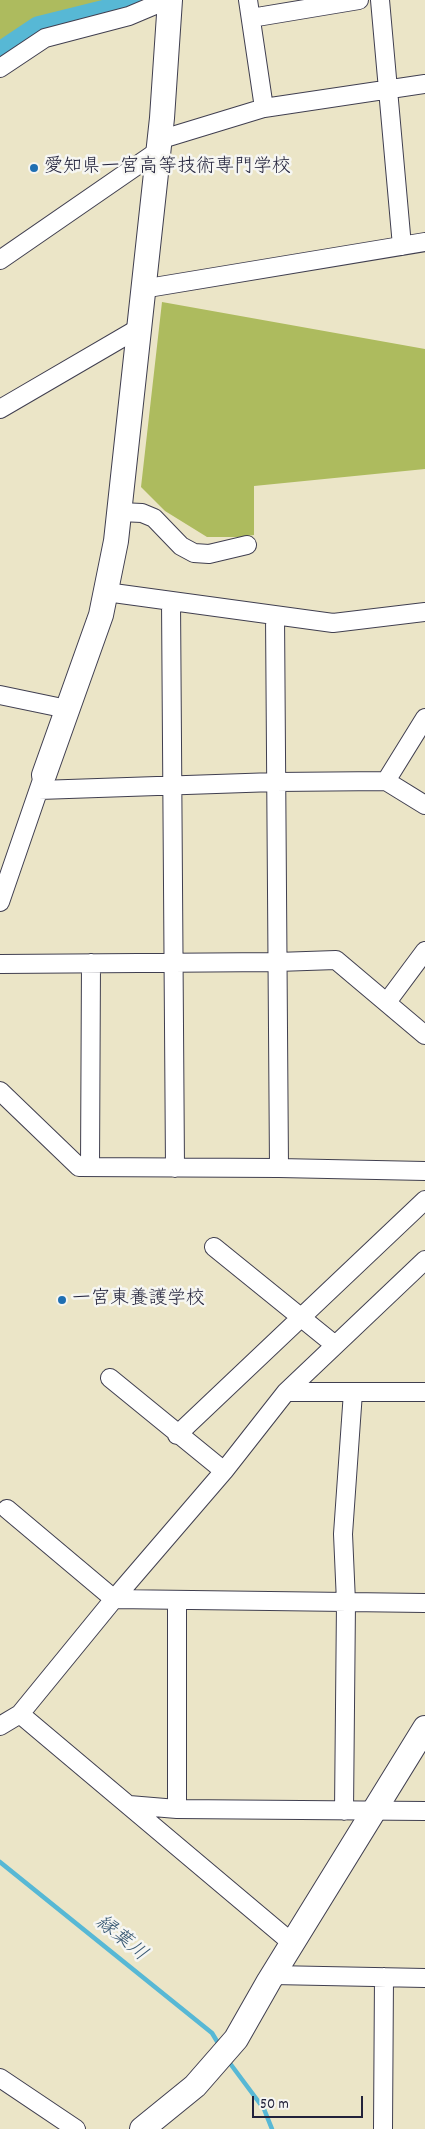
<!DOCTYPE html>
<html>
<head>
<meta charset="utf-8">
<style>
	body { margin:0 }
	#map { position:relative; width:425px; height:2129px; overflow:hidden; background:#ebe5c7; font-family:Dekko,sans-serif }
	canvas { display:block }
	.scale { position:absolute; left:252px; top:2096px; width:111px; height:22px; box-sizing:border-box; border:2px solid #22223b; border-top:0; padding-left:6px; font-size:15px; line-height:18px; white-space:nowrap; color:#22223b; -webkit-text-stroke:4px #f6f6f2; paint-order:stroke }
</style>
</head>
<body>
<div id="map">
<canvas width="425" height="2129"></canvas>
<div class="scale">50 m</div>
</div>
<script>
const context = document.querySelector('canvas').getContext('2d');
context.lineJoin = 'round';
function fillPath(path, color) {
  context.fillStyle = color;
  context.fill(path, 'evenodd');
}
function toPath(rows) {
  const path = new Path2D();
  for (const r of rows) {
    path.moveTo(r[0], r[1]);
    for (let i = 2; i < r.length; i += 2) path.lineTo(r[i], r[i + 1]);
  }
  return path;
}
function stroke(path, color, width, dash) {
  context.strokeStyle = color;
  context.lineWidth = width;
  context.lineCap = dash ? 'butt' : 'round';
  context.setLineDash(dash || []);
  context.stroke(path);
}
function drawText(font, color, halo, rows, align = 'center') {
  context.font = font + ' Dekko,"Klee One",sans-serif';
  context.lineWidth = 5;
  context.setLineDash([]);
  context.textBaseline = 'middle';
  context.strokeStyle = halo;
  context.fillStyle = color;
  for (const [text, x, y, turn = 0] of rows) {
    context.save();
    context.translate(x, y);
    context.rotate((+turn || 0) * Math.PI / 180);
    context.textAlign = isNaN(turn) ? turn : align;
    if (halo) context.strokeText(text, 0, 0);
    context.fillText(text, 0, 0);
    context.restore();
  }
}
fillPath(toPath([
	[0,0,108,0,38,27,0,52],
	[162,302,425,349,425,469,254,486,254,535,241,537,207,537,165,511,141,487]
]), '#adbb5e');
stroke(toPath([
	[0,1862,212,2033,218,2043],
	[229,2062,264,2109,272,2129]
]), '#57b8d5', 4.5);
stroke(toPath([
	[0,55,39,29,124,8,137,0]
]), '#57b8d5', 26);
const street = toPath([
	[248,0,264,108],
	[380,0,402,246],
	[251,18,359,0],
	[0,68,45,38,129,16,167,0],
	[159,140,264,108,425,84],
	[0,260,158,151],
	[142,289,425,242],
	[0,409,139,328],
	[120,512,142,513,154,518,181,546,194,553,209,554,247,545],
	[106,592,333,623,425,612],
	[171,601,175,1168],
	[275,615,279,1168],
	[0,695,67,709],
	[386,781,425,805],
	[39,790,275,782,386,781,425,718],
	[0,902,42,780],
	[0,964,277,962,336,960,425,1035],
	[387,1002,425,951],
	[0,1091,79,1167,279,1168,425,1171],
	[90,1166,91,963],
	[214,1247,335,1345],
	[110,1378,224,1471],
	[286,1392,425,1392],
	[177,1435,425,1200],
	[7,1509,114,1599,425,1603],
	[20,1714,292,1943],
	[0,1726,20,1714,114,1599,224,1471,286,1392,425,1260],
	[129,1805,177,1809,425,1811],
	[177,1809,177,1600],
	[344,1811,346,1602,343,1534,353,1392],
	[273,1975,425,1978],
	[0,2078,76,2129],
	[383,2129,384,1977]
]);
const secondary = toPath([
	[44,775,101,615,116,541,162,118,170,0],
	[142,2129,195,2086,236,2039,269,1981,425,1728]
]);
stroke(street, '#403f50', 20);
stroke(secondary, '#403f50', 26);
stroke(street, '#fff', 18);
stroke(secondary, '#fff', 24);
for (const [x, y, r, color] of [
	[34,168,5,"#1f6fb2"],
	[62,1300,5,"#1f6fb2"]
]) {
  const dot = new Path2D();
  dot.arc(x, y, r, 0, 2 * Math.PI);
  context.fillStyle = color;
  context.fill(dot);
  stroke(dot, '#f6f6f2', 2);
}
drawText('19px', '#22223b', '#f6f6f2', [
	["愛知県一宮高等技術専門学校",44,168],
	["一宮東養護学校",72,1300]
], 'left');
drawText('italic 20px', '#355671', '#f6f6f2', [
	["縁葉川",120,1940,39]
]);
</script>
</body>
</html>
